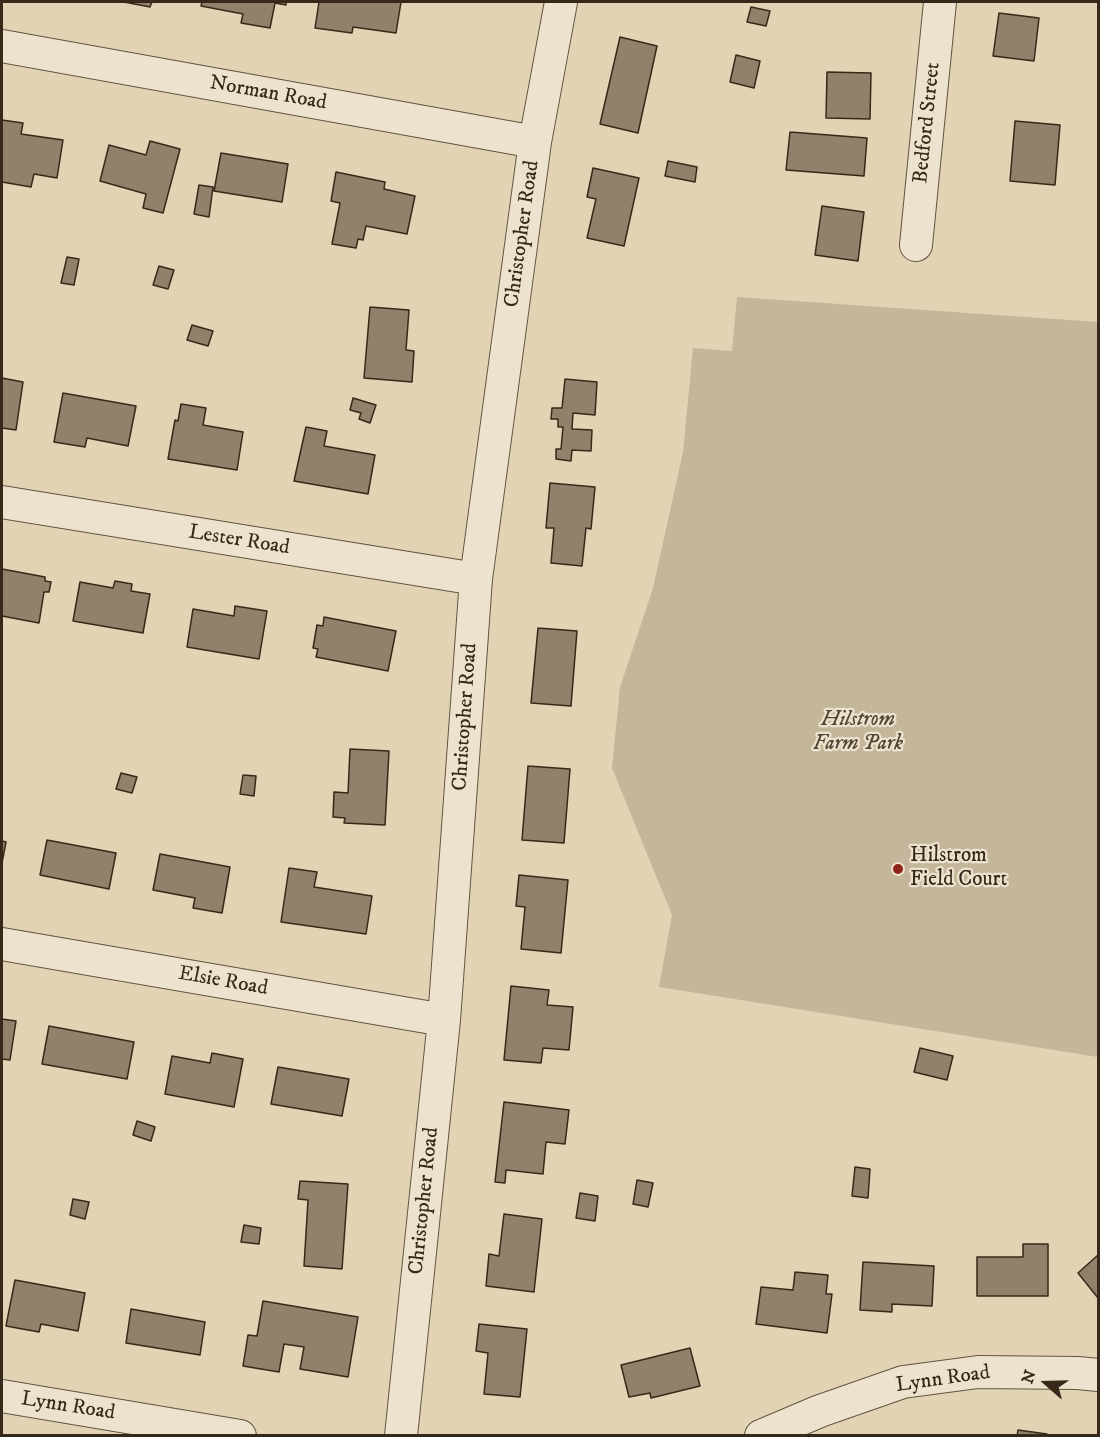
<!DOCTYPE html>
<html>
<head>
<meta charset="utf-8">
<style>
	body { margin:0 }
	#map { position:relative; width:1100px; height:1437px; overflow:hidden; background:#e1d3b4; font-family:"IM FELL DW Pica",serif }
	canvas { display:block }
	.frame { position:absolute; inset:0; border:3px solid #37291a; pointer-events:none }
	.north { position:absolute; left:1016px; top:1353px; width:60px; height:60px; -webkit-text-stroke:4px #ece2ce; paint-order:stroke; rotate:290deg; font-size:16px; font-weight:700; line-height:24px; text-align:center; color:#37291a }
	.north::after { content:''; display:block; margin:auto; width:21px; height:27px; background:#37291a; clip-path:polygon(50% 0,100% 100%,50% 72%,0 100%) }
</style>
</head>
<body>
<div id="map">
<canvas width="1100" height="1437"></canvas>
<div class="frame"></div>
<div class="north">N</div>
</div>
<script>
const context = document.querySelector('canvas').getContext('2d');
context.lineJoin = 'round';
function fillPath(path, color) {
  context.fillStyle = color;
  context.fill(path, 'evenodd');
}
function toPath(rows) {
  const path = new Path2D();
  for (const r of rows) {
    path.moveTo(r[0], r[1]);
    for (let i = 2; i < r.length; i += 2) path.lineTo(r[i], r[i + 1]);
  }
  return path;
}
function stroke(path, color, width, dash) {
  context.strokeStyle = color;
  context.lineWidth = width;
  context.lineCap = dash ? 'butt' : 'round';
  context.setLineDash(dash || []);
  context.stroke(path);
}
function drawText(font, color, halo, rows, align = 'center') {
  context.font = font + ' "IM FELL DW Pica",serif';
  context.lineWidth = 4.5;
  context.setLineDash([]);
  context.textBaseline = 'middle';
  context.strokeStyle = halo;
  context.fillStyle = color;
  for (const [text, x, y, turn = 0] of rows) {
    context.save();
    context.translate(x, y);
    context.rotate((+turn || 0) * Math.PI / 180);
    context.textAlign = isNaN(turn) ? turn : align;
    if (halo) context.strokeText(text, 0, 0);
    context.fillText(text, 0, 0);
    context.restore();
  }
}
fillPath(toPath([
	[737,297,1098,322,1098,1057,659,987,672,915,612,768,620,687,653,588,683,452,693,348,732,351]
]), '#c4b69a');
const building = toPath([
	[124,2,152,2,150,7,124,2],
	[202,2,286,2,286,5,275,3,270,28,241,23,243,14,201,6,202,2],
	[319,2,401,2,396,33,353,27,352,33,315,28,319,2],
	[751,7,770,11,766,26,747,22,751,7],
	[999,13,1039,18,1034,61,993,56,999,13],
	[620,37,657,46,638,133,600,124,620,37],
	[736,55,760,61,754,88,730,82,736,55],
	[827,72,871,73,870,119,826,118,827,72],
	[2,120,23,123,21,134,63,140,57,178,34,174,31,187,2,182,2,120],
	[1015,121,1060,125,1055,185,1010,181,1015,121],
	[790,132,867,138,864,176,786,170,790,132],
	[150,141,180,149,163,213,143,208,146,194,100,181,109,145,146,155,150,141],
	[221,153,288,164,282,202,214,191,221,153],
	[668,161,697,167,695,182,665,176,668,161],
	[593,168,639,178,624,246,587,238,596,199,587,197,593,168],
	[336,172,385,182,384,189,415,196,407,234,366,226,363,240,358,239,356,248,332,244,340,203,331,201,336,172],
	[199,185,213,187,209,217,194,214,199,185],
	[822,206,864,212,858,261,815,255,822,206],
	[67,257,79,259,74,285,61,283,67,257],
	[159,266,174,270,168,289,153,285,159,266],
	[370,307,409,310,406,350,414,351,412,382,364,378,370,307],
	[192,325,213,331,208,346,187,340,192,325],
	[2,378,23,382,16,430,2,428,2,378],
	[565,379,597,382,595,415,573,413,572,429,592,430,591,451,572,450,571,461,556,459,556,449,561,449,563,427,558,427,558,419,551,419,552,408,562,408,565,379],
	[63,393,136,406,128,446,87,438,85,447,54,442,63,393],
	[353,398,376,405,370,423,359,419,361,413,350,410,353,398],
	[181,404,206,408,203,425,243,432,237,470,168,459,175,420,178,421,181,404],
	[306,427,327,431,324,446,375,455,368,494,294,481,306,427],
	[550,483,595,487,591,529,586,528,582,566,551,563,554,528,546,528,550,483],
	[2,569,45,577,45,581,51,582,49,592,44,592,39,623,2,616,2,569],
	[115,581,132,584,131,591,150,594,143,633,73,621,80,582,113,588,115,581],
	[235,606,267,611,259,659,187,647,193,609,234,616,235,606],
	[324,617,396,631,388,671,316,657,318,649,313,648,317,625,323,626,324,617],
	[538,628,577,631,571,706,531,703,538,628],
	[350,749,389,751,385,825,344,823,345,818,333,817,334,792,348,793,350,749],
	[528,766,570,769,564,843,522,840,528,766],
	[121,773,137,777,132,793,116,789,121,773],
	[243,775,256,776,254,796,240,794,243,775],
	[47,840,116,853,109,889,40,875,47,840],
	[2,841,6,842,2,863,2,841],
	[160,854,230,867,222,913,193,908,195,898,153,890,160,854],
	[289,868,317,872,314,887,372,896,366,934,281,922,289,868],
	[519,875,568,880,561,953,521,949,525,907,516,906,519,875],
	[511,986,549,990,547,1005,573,1007,569,1050,543,1048,541,1063,504,1060,511,986],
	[2,1019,16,1021,10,1060,2,1059,2,1019],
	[49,1026,134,1042,127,1079,42,1064,49,1026],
	[920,1048,953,1056,947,1080,914,1072,920,1048],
	[212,1053,243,1059,234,1107,165,1094,172,1056,210,1063,212,1053],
	[278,1067,349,1079,342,1116,271,1104,278,1067],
	[504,1102,569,1110,565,1144,546,1142,543,1174,506,1170,505,1183,495,1182,504,1102],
	[137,1121,155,1127,151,1141,133,1135,137,1121],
	[855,1167,870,1169,868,1198,852,1196,855,1167],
	[637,1180,653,1183,648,1207,633,1204,637,1180],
	[300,1181,348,1184,342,1269,304,1266,308,1200,298,1199,300,1181],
	[580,1193,598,1196,595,1221,576,1218,580,1193],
	[73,1199,89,1202,85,1219,70,1215,73,1199],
	[504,1214,542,1219,534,1292,486,1286,489,1254,499,1256,504,1214],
	[244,1225,261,1228,259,1244,241,1242,244,1225],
	[1023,1244,1048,1244,1048,1296,977,1296,977,1257,1023,1257,1023,1244],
	[1098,1255,1098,1298,1078,1273,1098,1255],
	[863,1262,934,1266,932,1306,892,1304,892,1312,860,1310,863,1262],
	[795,1272,828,1275,826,1294,832,1294,827,1333,756,1324,761,1287,793,1290,795,1272],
	[15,1280,85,1293,78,1331,41,1324,39,1332,6,1326,15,1280],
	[263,1301,358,1317,348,1377,300,1369,304,1347,284,1344,279,1372,243,1366,248,1335,257,1336,263,1301],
	[131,1309,205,1322,200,1355,126,1343,131,1309],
	[479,1324,527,1329,520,1397,484,1394,488,1353,476,1351,479,1324],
	[690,1348,700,1386,651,1398,650,1393,629,1397,621,1365,690,1348],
	[1018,1430,1047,1434,1047,1436,1017,1436,1018,1430]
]);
fillPath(building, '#8f816a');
stroke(building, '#37291a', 1.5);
const minor = toPath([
	[2,46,535,142],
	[916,245,940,2],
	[2,502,476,579],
	[2,944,444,1020],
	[2,1396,240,1436],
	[401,1436,444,1020,476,579,535,142,561,2],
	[761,1436,820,1411,903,1382,978,1372,1078,1373,1098,1375]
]);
stroke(minor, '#625440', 34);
stroke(minor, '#ece2ce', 32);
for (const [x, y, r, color] of [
	[898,869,6,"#8f2418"]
]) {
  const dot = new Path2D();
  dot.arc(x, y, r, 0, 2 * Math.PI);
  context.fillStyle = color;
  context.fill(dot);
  stroke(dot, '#ece2ce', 2);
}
drawText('21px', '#37291a', '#ece2ce', [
	["Norman Road",268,94,10],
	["Bedford Street",928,123,-84],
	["Christopher Road",523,234,-82],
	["Lester Road",239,541,9],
	["Christopher Road",466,717,-86],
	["Elsie Road",223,982,10],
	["Christopher Road",425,1201,-84],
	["Lynn Road",943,1380,-8],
	["Lynn Road",68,1407,9]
]);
drawText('italic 21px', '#534534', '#ece2ce', [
	["Hilstrom",858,721],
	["Farm Park",858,745]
]);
drawText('21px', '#37291a', '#ece2ce', [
	["Hilstrom",910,857],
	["Field Court",910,881]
], 'left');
</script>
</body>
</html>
